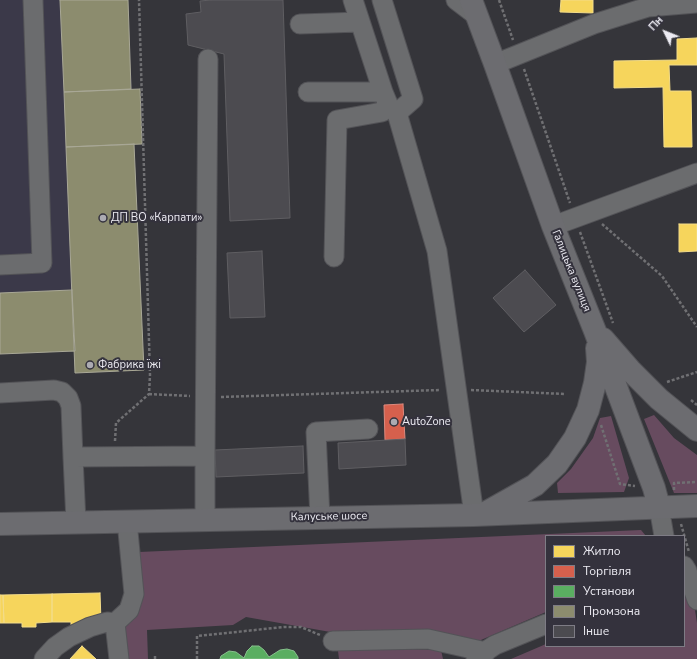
<!DOCTYPE html>
<html>
<head>
<meta charset="utf-8">
<style>
	body { margin:0 }
	#map { position:relative; width:697px; height:659px; overflow:hidden; background:#35353a; font-family:"Nunito Sans",sans-serif }
	canvas { display:block }
	.legend { position:absolute; left:545px; top:535px; width:140px; height:112px; box-sizing:border-box; background:#34323d; border:1px solid #7e7c85; margin:0; padding:5px 7px; list-style:none; font-size:12px; color:#ecebf2 }
	.legend li { display:flex; align-items:center; gap:8px; height:20px }
	.legend b { width:20px; border:1px solid #7e7c85 }
	.north { position:absolute; left:645px; top:12px; width:40px; height:40px; -webkit-text-stroke:3px #34323d; paint-order:stroke; rotate:313deg; font-size:11px; font-weight:700; line-height:16px; text-align:center; color:#ecebf2 }
	.north::after { content:''; display:block; margin:auto; width:14px; height:18px; background:#ecebf2; clip-path:polygon(50% 0,100% 100%,50% 72%,0 100%) }
</style>
</head>
<body>
<div id="map">
<canvas width="697" height="659"></canvas>
<ul class="legend">
<li><b style="height:11px;background:#f6d55c"></b>Житло</li>
<li><b style="height:11px;background:#d6604d"></b>Торгівля</li>
<li><b style="height:11px;background:#5aae61"></b>Установи</li>
<li><b style="height:11px;background:#8c8c6e"></b>Промзона</li>
<li><b style="height:11px;background:#4c4b50"></b>Інше</li>
</ul>
<div class="north">Пн</div>
</div>
<script>
const context = document.querySelector('canvas').getContext('2d');
context.lineJoin = 'round';
function fillPath(path, color) {
  context.fillStyle = color;
  context.fill(path, 'evenodd');
}
function toPath(rows) {
  const path = new Path2D();
  for (const r of rows) {
    path.moveTo(r[0], r[1]);
    for (let i = 2; i < r.length; i += 2) path.lineTo(r[i], r[i + 1]);
  }
  return path;
}
function stroke(path, color, width, dash) {
  context.strokeStyle = color;
  context.lineWidth = width;
  context.lineCap = dash ? 'butt' : 'round';
  context.setLineDash(dash || []);
  context.stroke(path);
}
function drawText(font, color, halo, rows, align = 'center') {
  context.font = font + ' "Nunito Sans",sans-serif';
  context.lineWidth = 4;
  context.setLineDash([]);
  context.textBaseline = 'middle';
  context.strokeStyle = halo;
  context.fillStyle = color;
  for (const [text, x, y, turn = 0] of rows) {
    context.save();
    context.translate(x, y);
    context.rotate((+turn || 0) * Math.PI / 180);
    context.textAlign = isNaN(turn) ? turn : align;
    if (halo) context.strokeText(text, 0, 0);
    context.fillText(text, 0, 0);
    context.restore();
  }
}
fillPath(toPath([
	[0,0,128,0,144,370,75,373,75,351,0,354]
]), '#3b3949');
fillPath(toPath([
	[654,415,674,438,697,455,697,493,674,493,644,419],
	[611,416,629,478,624,492,558,493,557,483,571,469,593,438,600,418],
	[641,530,646,536,546,536,546,612,474,643,336,633,246,617,233,625,147,630,148,659,127,659,124,621,139,552],
	[684,595,695,610,697,623,697,659,511,659,546,644,546,646,684,646],
	[345,647,441,650,443,659,339,659,338,651]
]), '#674b5f');
const homes = toPath([
	[561,0,593,0,593,13,560,12,561,0],
	[697,38,697,65,669,65,670,91,691,91,692,147,664,147,663,87,614,88,614,61,677,60,677,39,697,38],
	[679,224,697,224,697,251,679,252,679,224],
	[100,593,101,621,85,625,71,625,71,622,52,622,52,594,100,593],
	[52,594,52,622,36,623,36,627,22,627,22,623,4,623,3,595,52,594],
	[0,595,3,595,4,623,0,623,0,595],
	[82,646,96,659,70,659,82,646]
]);
fillPath(homes, '#f6d55c');
stroke(homes, '#f3dc89', 1);
const shops = toPath([
	[403,404,405,439,385,440,384,405,403,404]
]);
fillPath(shops, '#d6604d');
stroke(shops, '#dd8a7e', 1);
const public = toPath([
	[252,646,259,646,264,650,269,657,280,650,287,649,294,651,298,657,298,659,220,659,221,656,229,651,236,652,244,658,247,651,252,646]
]);
fillPath(public, '#5aae61');
stroke(public, '#86c08c', 1);
const industry = toPath([
	[60,0,128,0,131,89,64,92,60,0],
	[140,89,142,144,66,147,64,92,140,89],
	[134,144,144,370,75,373,66,147,134,144],
	[72,290,75,351,0,354,0,293,72,290]
]);
fillPath(industry, '#8c8c6e');
stroke(industry, '#a9a896', 1);
const building = toPath([
	[211,0,283,0,290,218,230,221,224,54,188,45,186,14,201,12,200,1,211,0],
	[262,251,265,317,230,318,227,253,262,251],
	[525,270,556,305,524,332,493,298,525,270],
	[405,439,406,465,339,469,338,443,405,439],
	[303,446,304,473,216,477,215,450,303,446]
]);
fillPath(building, '#4c4b50');
stroke(building, '#5f5e62', 1);
const minor = toPath([
	[382,0,413,99,397,113,437,251,474,515],
	[456,0,477,16],
	[648,7,697,3],
	[300,24,360,22],
	[495,64,594,24,648,7,648,0],
	[308,92,383,92],
	[553,226,697,173],
	[334,257,337,120,382,112,388,104,383,92,353,0],
	[0,265,42,263,33,0],
	[0,393,54,390,62,392,68,398,71,406,73,457,205,456,208,59],
	[73,457,76,522],
	[659,507,664,536],
	[320,518,316,432,368,429],
	[205,520,205,456],
	[684,566,687,571,697,600],
	[333,641,428,639,486,652],
	[44,659,55,647,69,637,90,627,107,622,115,623],
	[119,659,115,623,129,610,134,594,127,521],
	[476,659,477,657,495,645,546,624]
]);
const major = toPath([
	[471,0,495,64,553,226,595,331,654,488,659,507],
	[603,339,630,370,659,399,697,430],
	[487,512,535,485,557,464,575,438,588,410,595,383,598,362,597,348],
	[0,524,474,515,697,506]
]);
stroke(minor, '#535357', 21);
stroke(major, '#535357', 24);
stroke(toPath([
	[499,0,513,40],
	[524,69,570,203],
	[602,224,662,276,697,327],
	[580,232,613,323],
	[667,382,697,372],
	[471,390,565,394],
	[149,394,190,396],
	[221,397,440,390],
	[691,400,697,405],
	[601,425,620,484,635,486],
	[115,441,116,423,149,394,150,375,139,0],
	[674,490,674,483,697,482],
	[681,524,689,552],
	[155,656,155,659],
	[197,659,197,636,284,627,301,627,320,635]
]), '#707073', 2.5, [3, 2]);
stroke(minor, '#6b6c6e', 19);
stroke(major, '#6c6c70', 22);
for (const [x, y, r, color] of [
	[103,218,4,"#acabb2"],
	[90,365,4,"#acabb2"],
	[394,422,4,"#acabb2"]
]) {
  const dot = new Path2D();
  dot.arc(x, y, r, 0, 2 * Math.PI);
  context.fillStyle = color;
  context.fill(dot);
  stroke(dot, '#34323d', 1.5);
}
drawText('11px', '#ecebf2', '#34323d', [
	["ДП ВО «Карпати»",111,218],
	["Фабрика їжі",98,365],
	["AutoZone",402,422]
], 'left');
drawText('11px', '#ecebf2', '#34323d', [
	["Галицька вулиця",571,271,68],
	["Калуське шосе",329,517,-1]
]);
</script>
</body>
</html>
